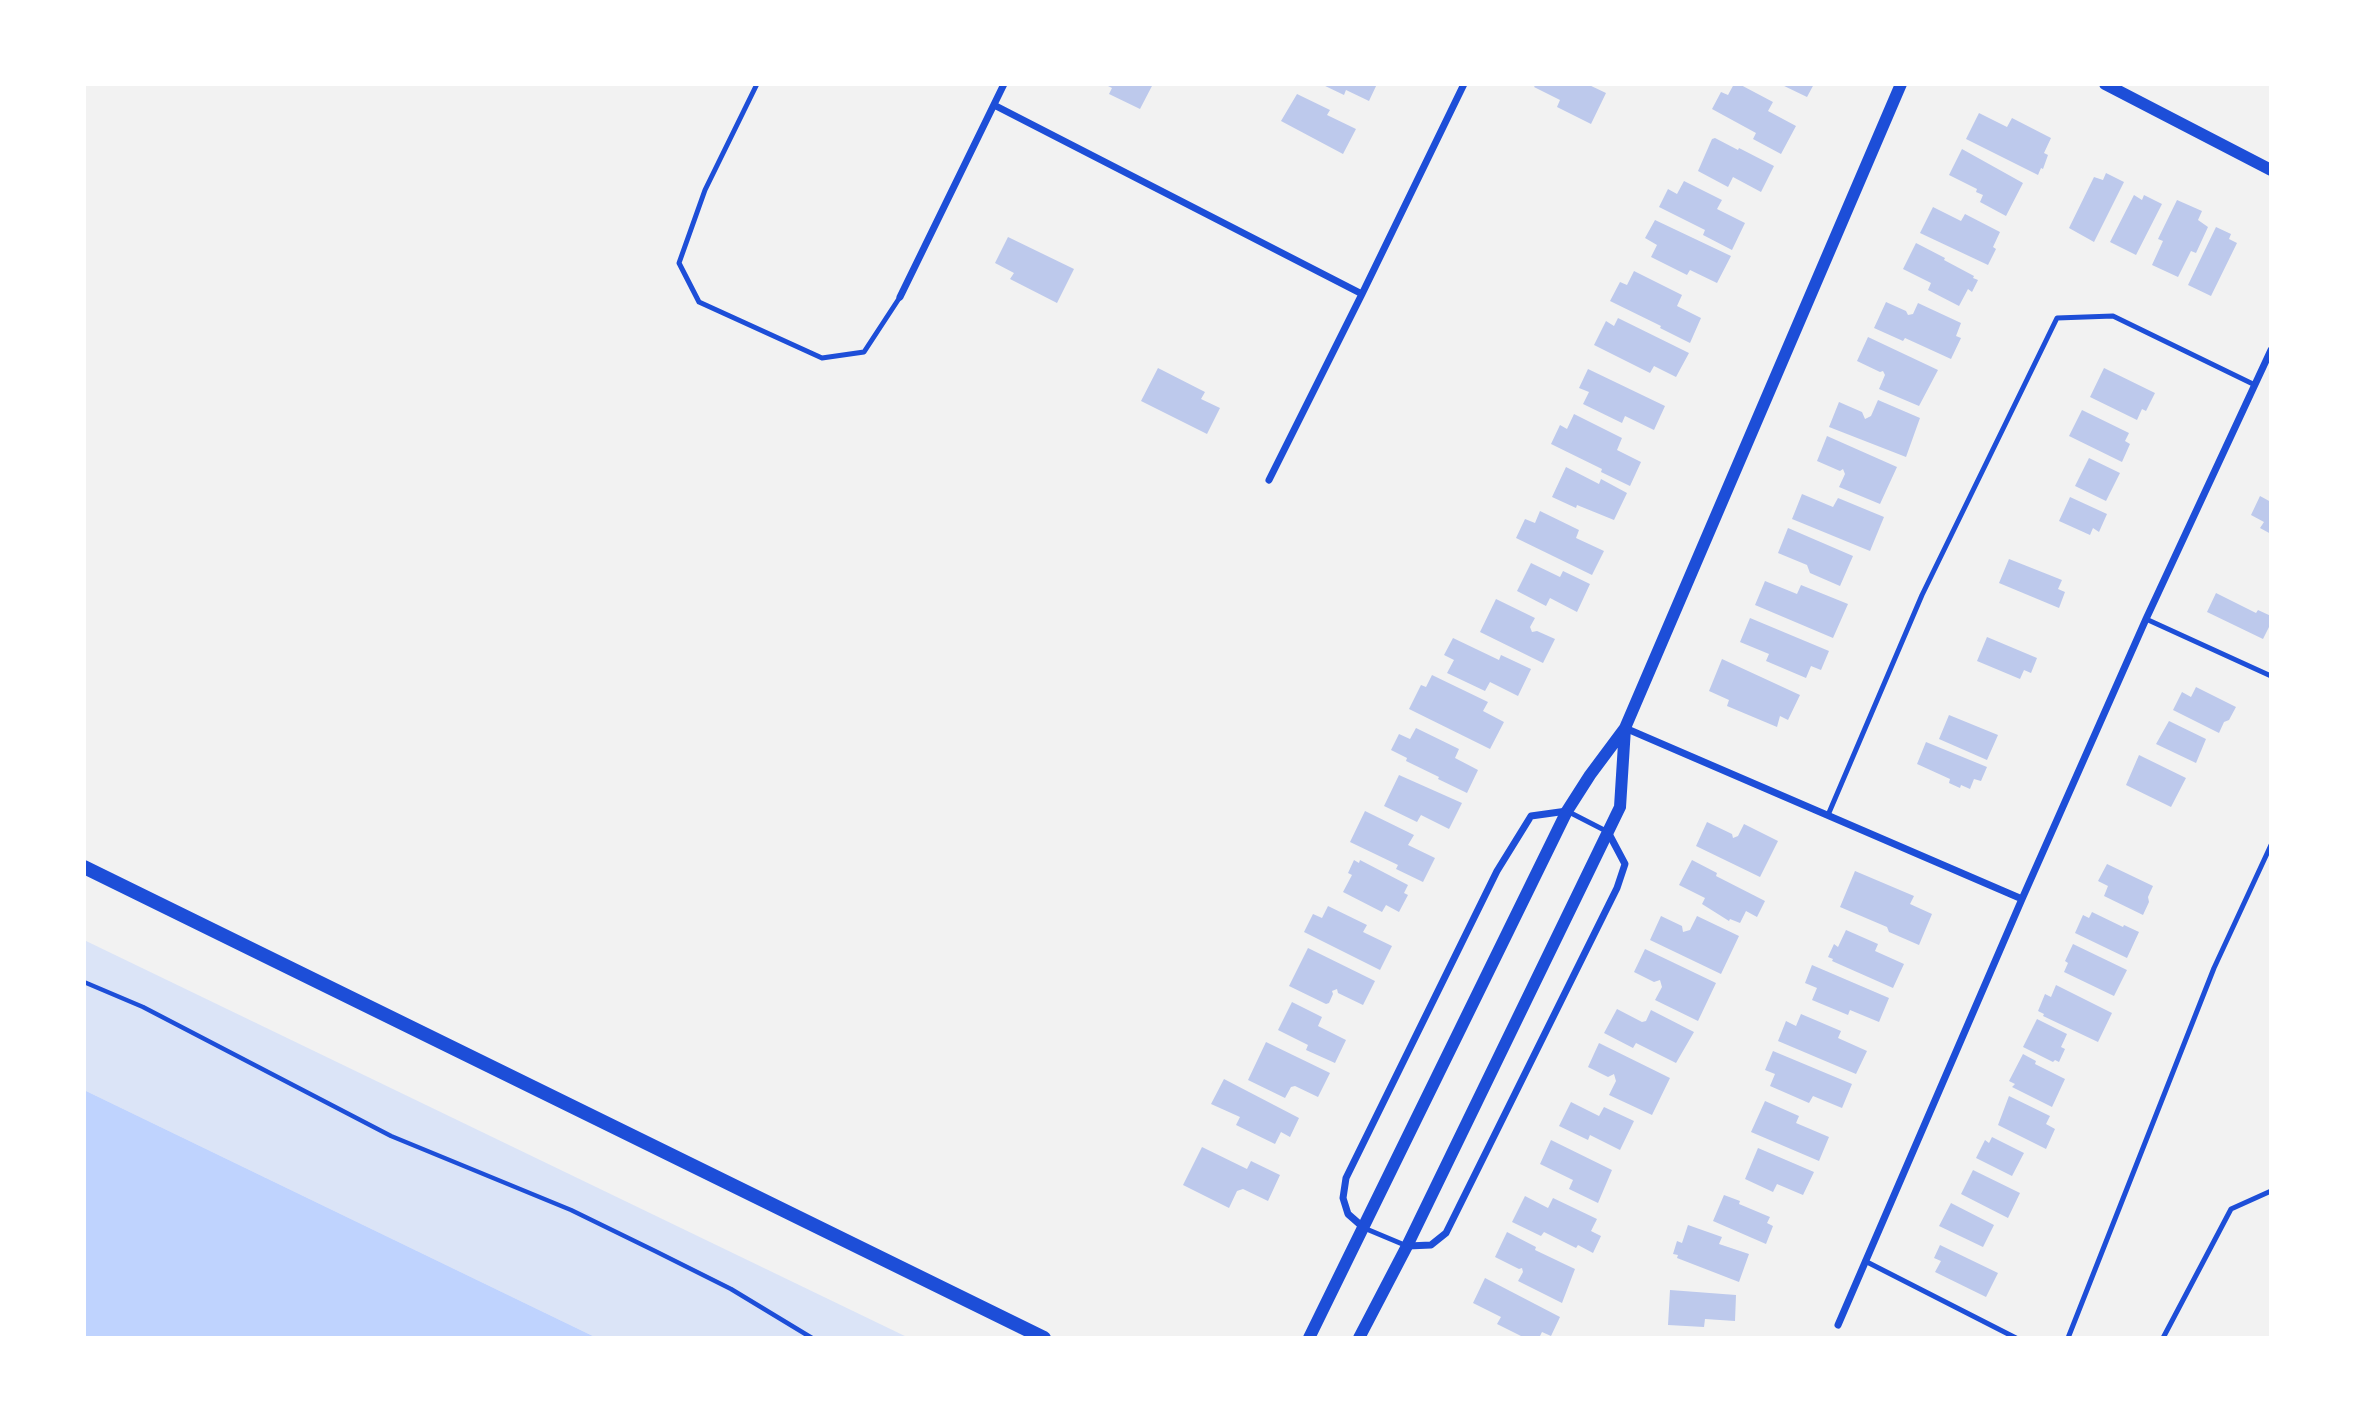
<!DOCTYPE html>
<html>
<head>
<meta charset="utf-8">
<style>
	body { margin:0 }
	#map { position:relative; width:2355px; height:1422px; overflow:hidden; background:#f2f2f2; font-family:"PT Serif",serif }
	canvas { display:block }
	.frame { position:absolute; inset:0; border:86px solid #fff; pointer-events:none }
</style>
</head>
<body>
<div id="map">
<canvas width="2355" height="1422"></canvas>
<div class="frame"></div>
</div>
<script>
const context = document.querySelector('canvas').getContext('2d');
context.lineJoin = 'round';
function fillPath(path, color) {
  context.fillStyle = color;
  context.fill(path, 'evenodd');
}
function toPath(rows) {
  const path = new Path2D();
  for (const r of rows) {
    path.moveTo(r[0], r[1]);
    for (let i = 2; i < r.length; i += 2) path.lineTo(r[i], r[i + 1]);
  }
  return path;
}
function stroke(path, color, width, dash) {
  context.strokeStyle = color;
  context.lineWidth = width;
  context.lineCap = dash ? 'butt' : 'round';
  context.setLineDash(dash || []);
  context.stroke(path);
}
fillPath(toPath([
	[84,940,909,1338,597,1338,84,1090]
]), '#dbe4f7');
fillPath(toPath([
	[84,1090,597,1338,84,1338]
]), '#bfd3fe');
fillPath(toPath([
	[1104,84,1153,84,1140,109,1109,94,1112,88],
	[1321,84,1377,84,1369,101,1346,90,1344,95],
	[1536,84,1587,84,1606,93,1591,124,1557,107,1560,100,1534,87],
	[1734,84,1739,84,1773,102,1768,111,1796,126,1781,154,1753,139,1756,133,1712,109,1721,92,1728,95],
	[1780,84,1814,84,1807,97],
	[1297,94,1330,110,1327,115,1356,129,1343,154,1281,121],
	[1979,113,2007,127,2012,118,2051,138,2044,153,2048,155,2043,169,2041,168,2038,175,1966,139],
	[1715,138,1738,150,1739,148,1774,166,1761,192,1733,177,1728,187,1698,171,1712,139],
	[1962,149,2023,183,2006,216,1980,202,1983,195,1976,192,1977,189,1949,175],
	[2106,173,2124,182,2094,242,2069,228,2094,177,2103,180],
	[1684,181,1722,200,1717,209,1745,223,1732,250,1703,235,1705,230,1659,207,1668,189,1677,194],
	[2134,195,2142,200,2144,195,2162,204,2136,255,2110,242],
	[2177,200,2202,211,2198,220,2208,227,2196,253,2191,251,2178,277,2152,265,2163,241,2158,239],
	[1933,207,1961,221,1965,214,2000,232,1993,247,1996,249,1988,265,1920,233],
	[1655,220,1731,256,1717,283,1690,270,1687,275,1651,257,1657,245,1645,238],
	[2216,227,2231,234,2229,239,2237,243,2211,296,2188,285],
	[1008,237,1074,269,1057,303,1010,279,1014,273,995,263],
	[1916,243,1945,258,1944,260,1974,276,1973,278,1978,280,1972,292,1968,289,1959,306,1928,290,1931,283,1903,269],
	[1634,271,1682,295,1677,306,1701,318,1690,343,1660,328,1661,326,1610,301,1620,282,1627,285],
	[1886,302,1906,311,1908,315,1913,314,1918,303,1961,323,1956,336,1961,338,1951,359,1905,338,1903,341,1874,328],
	[1618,318,1689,353,1676,377,1654,366,1650,373,1594,345,1606,321,1614,326],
	[1868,337,1938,370,1919,406,1879,389,1885,375,1883,371,1880,372,1857,361],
	[1158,368,1205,392,1201,399,1220,408,1207,434,1141,401],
	[2104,368,2155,393,2146,411,2142,409,2137,420,2090,397],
	[1588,369,1665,406,1654,430,1625,416,1622,423,1583,404,1589,392,1579,388],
	[1878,400,1920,418,1906,457,1829,427,1839,402,1862,412,1865,419,1871,416],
	[2082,410,2129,433,2125,441,2130,444,2122,462,2069,436],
	[1574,414,1622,438,1617,450,1641,462,1630,486,1601,472,1602,469,1551,444,1560,425,1567,429],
	[1827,436,1897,467,1880,504,1839,487,1845,474,1843,469,1840,471,1817,461],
	[2089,458,2120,473,2106,501,2075,486],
	[1566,467,1599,484,1601,479,1627,493,1614,520,1577,505,1576,508,1552,497],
	[1802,494,1833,507,1838,498,1884,517,1870,551,1792,519],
	[2260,496,2271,502,2271,534,2260,528,2264,522,2251,515],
	[2070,497,2107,514,2099,532,2093,528,2090,535,2059,521],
	[1540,511,1579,530,1576,538,1604,551,1592,575,1516,538,1525,519,1535,523],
	[1788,528,1853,556,1840,586,1810,573,1807,565,1778,553],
	[2009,559,2062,580,2058,589,2065,592,2059,608,1999,583],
	[1531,563,1560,577,1563,571,1590,584,1577,612,1550,598,1546,606,1517,591],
	[1765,581,1797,594,1801,585,1848,604,1833,638,1755,605],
	[2216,593,2256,613,2258,610,2271,616,2271,623,2263,639,2207,612],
	[1496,599,1535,618,1530,627,1532,632,1537,631,1555,639,1543,663,1480,632],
	[1750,618,1829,651,1821,670,1811,666,1806,678,1766,661,1769,654,1740,642],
	[1987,637,2037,658,2031,673,2024,670,2020,679,1977,661],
	[1453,638,1499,660,1501,655,1531,669,1518,696,1490,682,1485,691,1447,673,1454,660,1444,655],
	[1722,659,1800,695,1788,720,1780,716,1777,727,1727,706,1729,700,1709,691],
	[1432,675,1488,702,1483,711,1504,722,1490,749,1409,709,1421,685,1426,687],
	[2196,687,2236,707,2229,720,2224,722,2219,733,2173,710,2182,692,2191,697],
	[1949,715,1998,735,1987,760,1939,739],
	[2169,721,2206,739,2196,763,2156,744],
	[1416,728,1459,749,1455,758,1478,770,1467,793,1438,779,1439,777,1406,761,1407,758,1391,750,1399,734,1410,739],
	[1926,742,1987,767,1981,781,1974,779,1970,789,1961,785,1960,788,1949,783,1950,779,1917,764],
	[2139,755,2186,778,2171,807,2126,785],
	[1399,775,1462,803,1449,829,1421,815,1417,822,1384,806],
	[1365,811,1414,835,1408,845,1435,858,1423,882,1396,869,1398,865,1350,842],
	[1707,822,1732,834,1733,838,1738,836,1744,824,1778,841,1760,877,1696,846],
	[1354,860,1359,863,1360,860,1408,885,1404,893,1408,895,1399,912,1386,905,1382,912,1343,892,1352,875,1348,873],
	[1692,860,1717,873,1716,876,1765,901,1757,917,1746,911,1740,923,1730,919,1729,921,1702,904,1705,898,1679,885],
	[2107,864,2153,886,2148,897,2149,902,2143,915,2104,896,2108,886,2098,881],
	[1855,871,1914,896,1910,904,1932,914,1919,945,1889,932,1887,927,1840,907],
	[1328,906,1367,925,1363,932,1392,946,1380,970,1304,932,1313,914,1322,918],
	[2092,912,2123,927,2124,925,2139,932,2127,958,2075,933,2083,915,2089,918],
	[1661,916,1682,926,1683,932,1690,930,1697,916,1739,936,1721,974,1650,940],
	[1846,930,1878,944,1875,951,1904,964,1893,988,1832,961,1833,959,1828,957,1834,944,1838,947],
	[2073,944,2127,970,2114,996,2064,972,2068,963,2065,961],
	[1308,948,1375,981,1363,1005,1338,993,1337,989,1332,991,1333,994,1329,1003,1326,1004,1289,986],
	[1645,949,1716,983,1698,1021,1655,1000,1662,987,1660,980,1654,982,1634,972],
	[1812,965,1889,998,1879,1022,1850,1010,1848,1015,1812,1000,1817,988,1805,983],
	[2056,985,2112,1013,2098,1042,2043,1016,2044,1014,2038,1011,2045,994,2051,997],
	[1292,1002,1322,1017,1318,1026,1346,1040,1335,1063,1306,1050,1308,1045,1278,1030],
	[1617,1009,1642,1022,1646,1021,1651,1010,1694,1032,1676,1063,1636,1043,1633,1048,1604,1033],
	[1801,1014,1841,1031,1838,1038,1867,1051,1856,1074,1778,1041,1786,1021,1796,1026],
	[2037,1019,2067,1034,2061,1047,2065,1049,2059,1062,2055,1060,2053,1062,2023,1047],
	[1266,1042,1330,1073,1318,1097,1295,1086,1291,1087,1285,1098,1248,1080],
	[1599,1043,1670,1078,1652,1115,1609,1095,1616,1081,1614,1074,1608,1077,1588,1067],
	[1773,1051,1852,1084,1842,1108,1813,1096,1809,1103,1770,1086,1775,1074,1765,1070],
	[2023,1054,2036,1061,2035,1064,2065,1079,2052,1107,2012,1087,2015,1084,2009,1081],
	[1224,1079,1299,1118,1290,1137,1281,1132,1275,1144,1236,1125,1240,1117,1211,1104],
	[2009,1096,2050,1116,2046,1124,2055,1129,2046,1149,1998,1125],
	[1765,1101,1799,1116,1796,1123,1829,1137,1819,1161,1751,1132],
	[1571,1102,1599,1116,1604,1107,1634,1121,1620,1150,1590,1135,1588,1140,1559,1126],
	[1992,1137,2024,1153,2012,1176,1976,1158,1985,1140,1989,1143],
	[1551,1140,1612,1170,1598,1203,1569,1189,1573,1180,1540,1164],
	[1202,1147,1247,1169,1251,1161,1280,1175,1268,1201,1243,1189,1237,1191,1229,1208,1183,1185],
	[1758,1148,1814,1172,1803,1195,1777,1184,1773,1192,1745,1179],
	[1973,1170,2020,1193,2008,1218,1961,1194],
	[1724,1195,1740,1201,1739,1204,1770,1217,1767,1223,1773,1226,1766,1244,1713,1221],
	[1525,1196,1548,1208,1553,1198,1597,1219,1591,1231,1601,1236,1593,1253,1578,1245,1576,1248,1544,1232,1541,1236,1512,1222],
	[1951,1203,1994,1225,1983,1247,1939,1226],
	[1688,1225,1722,1237,1719,1244,1749,1254,1739,1282,1677,1258,1678,1255,1673,1254,1677,1241,1682,1243],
	[1507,1232,1536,1247,1535,1250,1575,1269,1562,1303,1518,1281,1523,1272,1522,1268,1519,1269,1495,1257],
	[1940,1245,1998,1273,1986,1297,1935,1272,1941,1261,1934,1258],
	[1485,1278,1560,1317,1551,1336,1542,1332,1539,1338,1525,1338,1497,1324,1501,1317,1473,1303],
	[1670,1290,1736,1295,1735,1321,1705,1319,1704,1327,1668,1325]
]), '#bdc9ec');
stroke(toPath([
	[84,982,143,1007,391,1136,571,1210,655,1251,731,1289,812,1338]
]), '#1d4ed8', 4.5);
stroke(toPath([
	[757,84,705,190,679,263,699,302,822,358,864,352,900,297],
	[2146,619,2271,676],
	[1567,811,1608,832],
	[1828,815,1922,595,2057,318,2113,316,2255,385],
	[1364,1228,1407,1246],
	[1865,1261,2016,1338],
	[2068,1338,2214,968,2271,845],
	[2163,1338,2231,1209,2271,1191]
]), '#1d4ed8', 5);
stroke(toPath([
	[994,105,1362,294],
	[900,297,1004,84],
	[1269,480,1362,294,1464,84],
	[1625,728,2022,899],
	[1364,1228,1348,1214,1343,1198,1346,1178,1497,871,1531,816,1567,811],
	[1408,1246,1431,1245,1446,1233,1617,888,1625,864,1608,832],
	[1838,1325,2022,899,2146,619,2271,350]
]), '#1d4ed8', 7);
stroke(toPath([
	[2105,84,2271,170],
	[1309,1338,1567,811,1590,775,1625,728,1901,84],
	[1359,1338,1407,1246,1620,807,1625,728]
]), '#1d4ed8', 12);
stroke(toPath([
	[84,867,1044,1338]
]), '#1d4ed8', 14);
</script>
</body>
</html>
